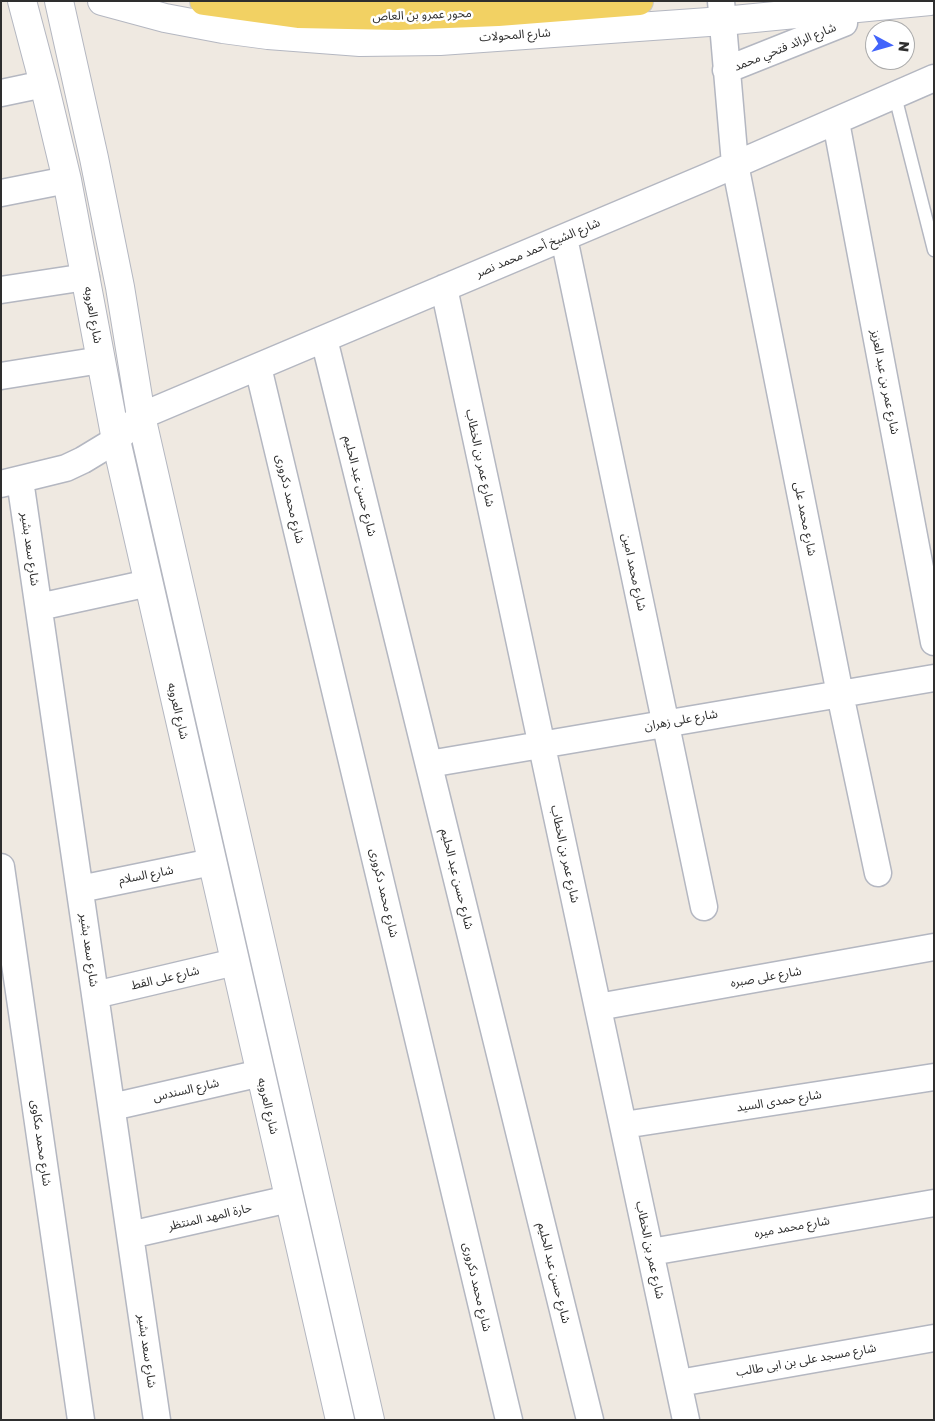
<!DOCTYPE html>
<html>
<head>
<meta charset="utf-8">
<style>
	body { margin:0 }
	#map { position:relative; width:935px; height:1421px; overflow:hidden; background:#efe9e1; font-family:"Golos Text",sans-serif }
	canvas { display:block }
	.frame { position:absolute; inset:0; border:2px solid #2e2e2e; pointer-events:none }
	.north { position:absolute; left:865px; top:20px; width:50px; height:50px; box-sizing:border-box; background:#fff; border:1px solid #ababab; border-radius:50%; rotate:96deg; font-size:14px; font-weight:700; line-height:20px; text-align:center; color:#2e2e2e }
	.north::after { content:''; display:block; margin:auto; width:18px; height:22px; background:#4264fb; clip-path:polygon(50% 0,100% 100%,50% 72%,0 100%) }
</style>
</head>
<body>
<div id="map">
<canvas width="935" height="1421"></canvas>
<div class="frame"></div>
<div class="north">N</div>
</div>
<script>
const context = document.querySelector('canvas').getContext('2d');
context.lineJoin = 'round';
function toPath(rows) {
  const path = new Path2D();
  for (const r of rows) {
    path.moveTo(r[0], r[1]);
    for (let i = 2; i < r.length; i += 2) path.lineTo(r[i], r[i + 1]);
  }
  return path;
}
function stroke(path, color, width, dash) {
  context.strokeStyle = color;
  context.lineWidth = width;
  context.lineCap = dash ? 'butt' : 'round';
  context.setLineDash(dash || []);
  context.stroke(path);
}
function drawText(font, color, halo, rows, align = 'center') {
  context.font = font + ' "Golos Text","Noto Sans Arabic",sans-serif';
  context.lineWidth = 5;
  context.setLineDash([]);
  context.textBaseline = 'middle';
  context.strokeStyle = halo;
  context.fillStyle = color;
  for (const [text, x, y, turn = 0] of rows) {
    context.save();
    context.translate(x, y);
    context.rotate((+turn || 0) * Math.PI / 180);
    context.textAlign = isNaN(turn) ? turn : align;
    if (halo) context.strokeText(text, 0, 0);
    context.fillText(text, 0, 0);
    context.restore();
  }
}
const service = toPath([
	[895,96,934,250]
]);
const minor = toPath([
	[721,1,735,164,840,694,878,873],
	[726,70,844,23],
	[1,93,44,84],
	[836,122,934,642],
	[1,193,67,180],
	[564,238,704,907],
	[444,288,686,1420],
	[1,290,86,277],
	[324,339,590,1420],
	[258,367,509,1420],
	[1,376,101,360],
	[20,480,157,1420],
	[1,484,66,468,83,460,116,440,141,416,707,177,934,78],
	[39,607,149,583],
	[429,764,934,678],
	[1,867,81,1420],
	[80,889,212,862],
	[95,995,235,962],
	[598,1007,934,947],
	[112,1107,261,1073],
	[624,1125,934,1077],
	[130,1235,289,1199],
	[651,1252,934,1203],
	[679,1383,934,1338]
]);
const tertiary = toPath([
	[22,1,44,84,67,180,116,440,340,1420],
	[59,1,94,158,120,287,141,416,370,1420],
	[102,1,165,18,223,29,268,35,360,42,440,41,723,21,930,1]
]);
const primary = toPath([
	[204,1,298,14,398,16,498,12,639,1]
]);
stroke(service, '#b4b7c1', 15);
stroke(minor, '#b4b7c1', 29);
stroke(tertiary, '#b4b7c1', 30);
stroke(primary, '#c9c9c9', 30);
stroke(service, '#fff', 12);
stroke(minor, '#fff', 26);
stroke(tertiary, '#fff', 28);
stroke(primary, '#f2d163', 28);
drawText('12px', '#2e2e2e', '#fff', [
	["محور عمرو بن العاص",422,15,-2],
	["شارع المحولات",515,35,-4],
	["شارع الرائد فتحي محمد",785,47,-22],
	["شارع الشيخ أحمد محمد نصر",538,248,-23],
	["شارع العروبه",93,315,80],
	["شارع عمر بن عبد العزيز",885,382,79],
	["شارع عمر بن الخطاب",480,458,78],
	["شارع حسن عبد الحليم",360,486,76],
	["شارع محمد دكرورى",290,499,77],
	["شارع محمد على",805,519,79],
	["شارع سعد بشير",30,549,82],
	["شارع محمد امين",634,572,78],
	["شارع العروبه",178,711,77],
	["شارع على زهران",681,720,-10],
	["شارع عمر بن الخطاب",565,854,78],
	["شارع السلام",146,875,-11],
	["شارع حسن عبد الحليم",457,879,76],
	["شارع محمد دكرورى",384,893,77],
	["شارع سعد بشير",89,950,82],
	["شارع على صبره",766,977,-10],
	["شارع على القط",165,978,-13],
	["شارع السندس",186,1090,-13],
	["شارع حمدى السيد",779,1101,-9],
	["شارع العروبه",268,1106,77],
	["شارع محمد مكاوى",41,1143,82],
	["حارة المهد المنتظر",210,1217,-13],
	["شارع محمد ميره",792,1227,-10],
	["شارع عمر بن الخطاب",650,1250,78],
	["شارع حسن عبد الحليم",554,1273,76],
	["شارع محمد دكرورى",477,1287,77],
	["شارع سعد بشير",147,1351,82],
	["شارع مسجد على بن ابى طالب",806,1360,-10]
]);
</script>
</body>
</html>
